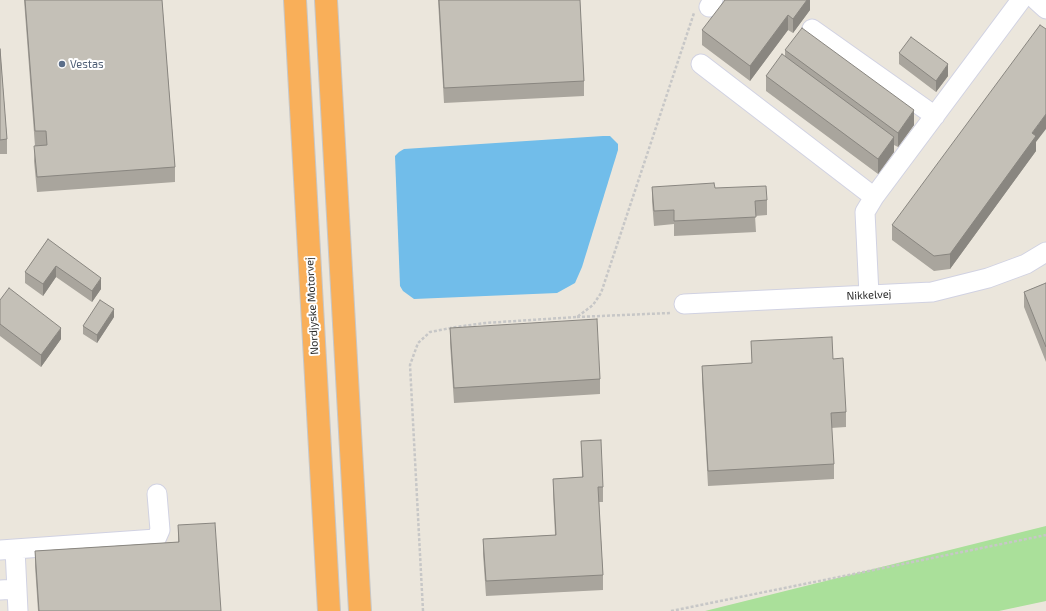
<!DOCTYPE html>
<html>
<head>
<meta charset="utf-8">
<style>
	body { margin:0 }
	canvas { display:block; background:#ebe6dc }
</style>
</head>
<body>
<canvas width="1046" height="611"></canvas>
<script>
const context = document.querySelector('canvas').getContext('2d');
context.lineJoin = 'round';
function fillPath(path, color) {
  context.fillStyle = color;
  context.fill(path, 'evenodd');
}
function toPath(rows) {
  const path = new Path2D();
  for (const r of rows) {
    path.moveTo(r[0], r[1]);
    for (let i = 2; i < r.length; i += 2) path.lineTo(r[i], r[i + 1]);
  }
  return path;
}
function stroke(path, color, width, dash) {
  context.strokeStyle = color;
  context.lineWidth = width;
  context.lineCap = dash ? 'butt' : 'round';
  context.setLineDash(dash || []);
  context.stroke(path);
}
function drawText(font, color, halo, rows, align = 'center') {
  context.font = font + ' "Exo 2",sans-serif';
  context.lineWidth = 4;
  context.setLineDash([]);
  context.textBaseline = 'middle';
  context.strokeStyle = halo;
  context.fillStyle = color;
  for (const [text, x, y, turn = 0] of rows) {
    context.save();
    context.translate(x, y);
    context.rotate((+turn || 0) * Math.PI / 180);
    context.textAlign = isNaN(turn) ? turn : align;
    if (halo) context.strokeText(text, 0, 0);
    context.fillText(text, 0, 0);
    context.restore();
  }
}
fillPath(toPath([
	[1046,526,1046,601,999,611,705,611]
]), '#aae09a');
fillPath(toPath([
	[603,136,610,136,618,144,618,150,582,267,575,283,557,293,414,299,403,291,400,286,395,156,399,152,404,149]
]), '#71bdea');
const minor = toPath([
	[1036,0,1046,9],
	[709,7,713,0],
	[812,29,935,116],
	[701,64,874,197],
	[869,295,865,212,874,197,1021,0],
	[684,304,932,292,988,278,1026,264,1046,252],
	[15,549,18,611],
	[0,550,156,539,160,530,157,494],
	[0,590,17,589]
]);
const highway = toPath([
	[295,0,329,611],
	[326,0,360,611]
]);
stroke(minor, '#d1d2e2', 21);
stroke(highway, '#c7c7c7', 24);
stroke(toPath([
	[577,317,670,313],
	[423,611,410,365,418,343,430,332,456,327,485,323,577,317,593,305,601,293,694,13],
	[671,611,1046,535]
]), '#c7c7c7', 2.5, [3, 2]);
stroke(minor, '#fff', 19);
stroke(highway, '#f9af59', 22);
fillPath(toPath([
	[24,0,162,0,175,167,175,182,37,192,34,161,35,146],
	[438,0,580,0,584,81,584,96,444,103],
	[810,0,810,10,793,33,788,30,750,81,702,45,702,30],
	[0,49,7,139,7,154,0,154],
	[785,50,914,125,898,147,894,145,894,152,878,174,766,91,766,76,785,57],
	[899,53,948,76,936,92,899,64],
	[1036,142,1036,151,950,269,934,271,892,240,892,225],
	[652,187,715,188,767,200,767,215,755,216,756,232,674,236,674,224,654,226,652,201],
	[48,239,101,289,92,302,56,277,43,296,25,283,25,272],
	[1046,283,1046,362,1024,307,1024,292],
	[0,300,61,339,41,367,0,336],
	[114,317,97,343,83,334,83,326],
	[450,328,600,379,600,394,454,403,450,343],
	[751,341,833,359,846,412,846,427,831,428,834,464,834,479,708,486,702,381,702,366,752,363],
	[581,441,603,487,603,502,599,502,603,575,603,590,486,596,483,554,483,539,555,535,553,493,553,479,582,477],
	[178,525,221,611,38,611,35,566,35,551,178,542]
]), '#a9a59d');
fillPath(toPath([
	[805,0,810,0,810,10,793,33,793,19],
	[788,15,788,30,750,81,750,66],
	[948,64,948,76,936,92,936,81],
	[914,110,914,125,898,147,898,133],
	[1046,114,1046,129,1036,142,1036,151,950,269,950,254,1032,133],
	[894,137,894,152,878,174,878,159],
	[56,266,56,277,43,296,43,284],
	[101,278,101,289,92,302,92,291],
	[114,309,114,317,97,343,97,335],
	[61,328,61,339,41,367,41,355]
]), '#898680');
const building = toPath([
	[25,0,162,0,175,167,37,177,34,146,47,145,46,131,35,131,25,0],
	[439,0,580,0,584,81,444,88,439,0],
	[725,0,807,0,793,19,788,15,750,66,702,30,725,0],
	[1040,25,1046,29,1046,114,1032,133,1036,136,950,254,934,256,892,225,1040,25],
	[802,28,914,110,898,133,785,50,802,28],
	[911,37,948,64,936,81,899,53,911,37],
	[0,49,7,139,0,140,0,49],
	[782,54,894,137,878,159,766,76,782,54],
	[714,183,715,188,766,186,767,200,755,201,756,217,674,221,674,210,654,211,652,187,714,183],
	[48,239,101,278,92,291,56,266,43,284,25,272,48,239],
	[1046,283,1046,347,1024,292,1046,283],
	[9,288,61,328,41,355,0,324,0,300,9,288],
	[100,300,114,309,97,335,83,326,100,300],
	[597,319,600,379,454,388,450,328,597,319],
	[832,337,833,359,843,358,846,412,831,413,834,464,708,471,702,366,752,363,751,341,832,337],
	[601,440,603,487,598,487,603,575,486,581,483,539,556,535,553,479,583,477,581,441,601,440],
	[215,523,221,611,39,611,35,551,179,542,178,525,215,523]
]);
fillPath(building, '#c4c0b7');
stroke(building, '#898680', 1);
for (const [x, y, r, color] of [
	[62,64,4,"#5c6f8a"]
]) {
  const dot = new Path2D();
  dot.arc(x, y, r, 0, 2 * Math.PI);
  context.fillStyle = color;
  context.fill(dot);
  stroke(dot, '#fff', 1.5);
}
drawText('11px', '#4e5e75', '#fff', [
	["Vestas",70,64]
], 'left');
drawText('11px', '#292929', '#fff', [
	["Nikkelvej",869,295,-3],
	["Nordjyske Motorvej",312,306,-93]
]);
</script>
</body>
</html>
